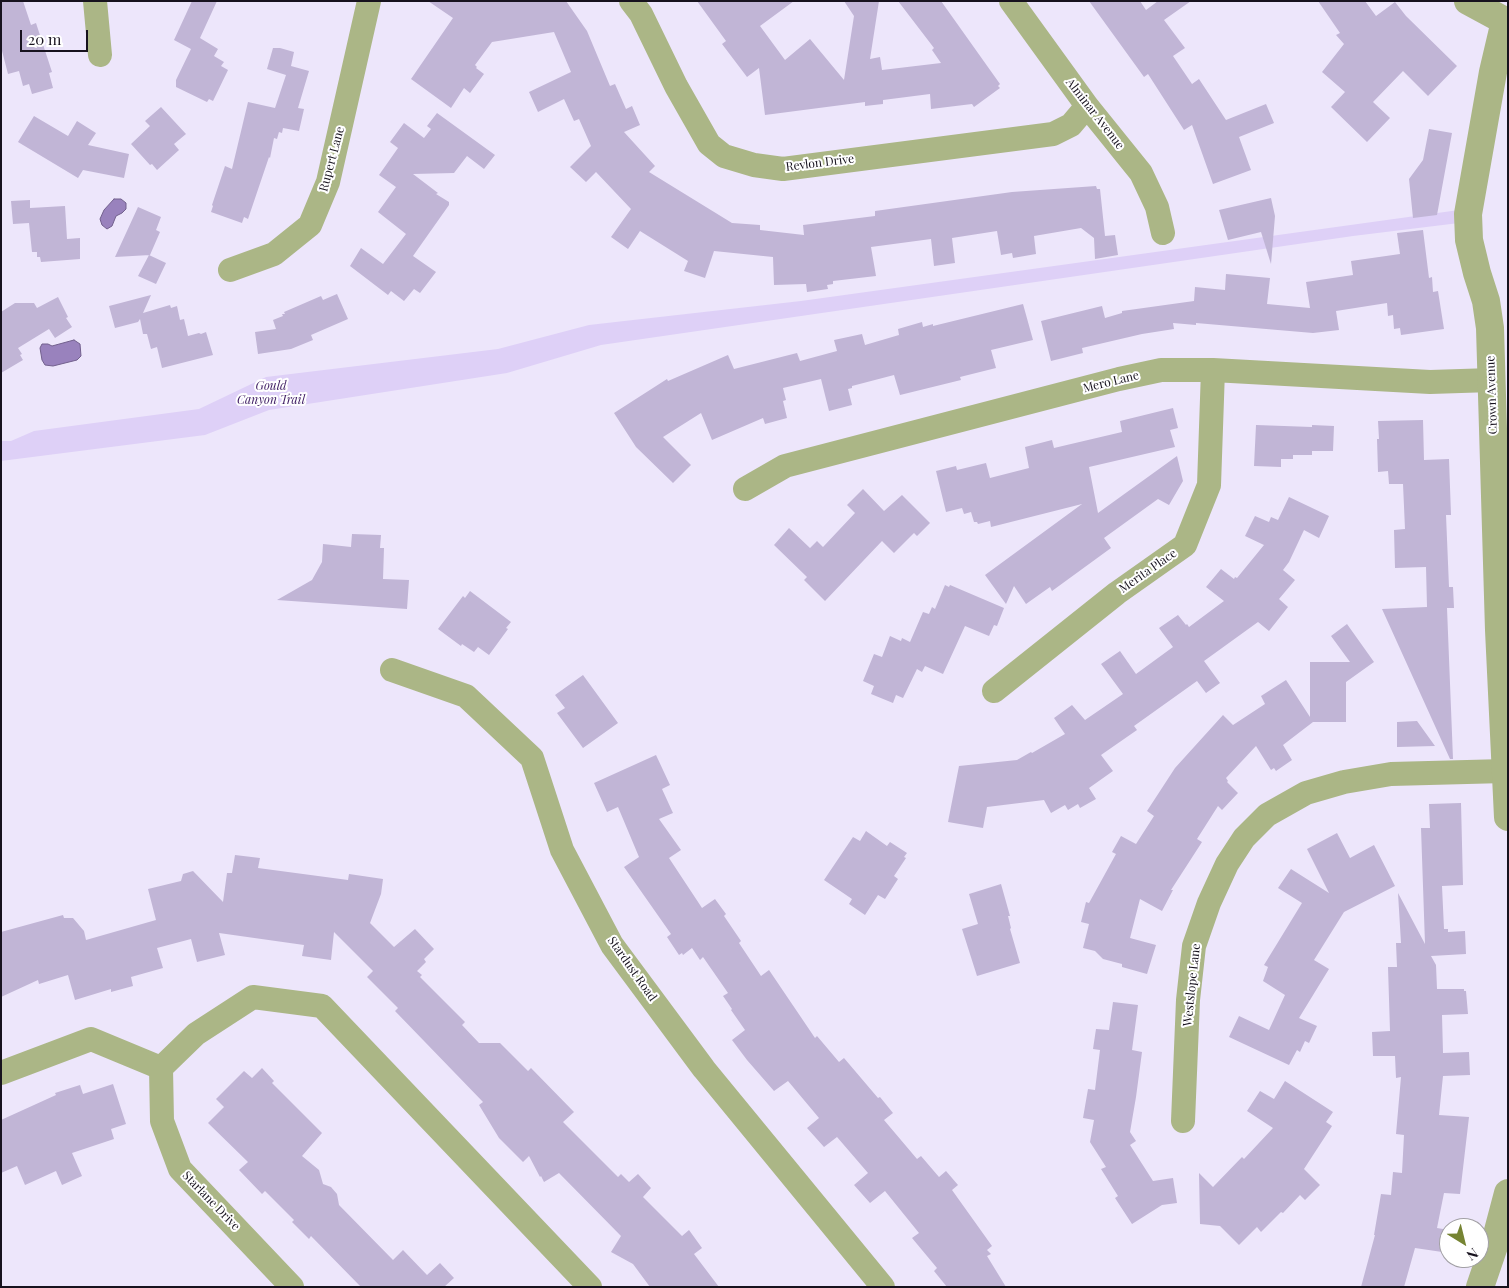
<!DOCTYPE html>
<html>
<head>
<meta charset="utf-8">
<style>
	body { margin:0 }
	#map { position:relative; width:1509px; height:1288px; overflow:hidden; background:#ede6fb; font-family:"Playfair Display",serif }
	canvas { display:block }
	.frame { position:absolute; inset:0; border:2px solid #17121e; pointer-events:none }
	.north { position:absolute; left:1439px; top:1218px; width:50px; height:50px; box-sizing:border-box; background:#fff; border:1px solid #a2a0a5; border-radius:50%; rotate:144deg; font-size:14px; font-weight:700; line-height:20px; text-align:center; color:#17121e }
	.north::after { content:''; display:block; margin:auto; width:18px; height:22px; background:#768433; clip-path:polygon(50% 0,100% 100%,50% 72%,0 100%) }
	.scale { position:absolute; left:20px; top:30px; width:68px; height:22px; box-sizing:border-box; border:2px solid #17121e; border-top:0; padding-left:6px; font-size:15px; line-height:18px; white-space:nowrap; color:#17121e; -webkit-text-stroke:4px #fff; paint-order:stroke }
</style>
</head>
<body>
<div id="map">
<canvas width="1509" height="1288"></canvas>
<div class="frame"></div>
<div class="north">N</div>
<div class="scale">20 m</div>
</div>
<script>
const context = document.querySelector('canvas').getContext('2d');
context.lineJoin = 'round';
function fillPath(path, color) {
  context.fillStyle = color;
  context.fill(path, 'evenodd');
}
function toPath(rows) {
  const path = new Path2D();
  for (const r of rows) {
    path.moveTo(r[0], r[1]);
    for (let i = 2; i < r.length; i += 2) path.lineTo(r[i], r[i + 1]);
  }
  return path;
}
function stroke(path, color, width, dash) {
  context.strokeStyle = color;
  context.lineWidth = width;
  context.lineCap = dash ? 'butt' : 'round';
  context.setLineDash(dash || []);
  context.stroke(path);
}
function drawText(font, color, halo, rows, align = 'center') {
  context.font = font + ' "Playfair Display",serif';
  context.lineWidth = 4;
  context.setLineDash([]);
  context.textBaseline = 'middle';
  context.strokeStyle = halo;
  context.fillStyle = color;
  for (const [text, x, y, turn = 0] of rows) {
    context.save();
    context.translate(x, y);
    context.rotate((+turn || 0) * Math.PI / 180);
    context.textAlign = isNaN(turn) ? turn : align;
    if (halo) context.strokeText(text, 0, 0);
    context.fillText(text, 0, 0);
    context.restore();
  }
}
fillPath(toPath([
	[1459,210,1459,223,1353,236,601,345,507,373,269,410,205,435,1,461,1,441,11,441,34,431,199,409,266,377,498,349,589,325,801,301]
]), '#ded0f7');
const water = toPath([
	[114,199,121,199,126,203,126,209,122,213,116,216,112,226,107,229,102,225,100,219,104,210,114,199],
	[74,340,80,344,81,356,77,360,53,366,45,365,42,360,40,348,42,344,48,344,52,346,74,340]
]);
fillPath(water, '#9982bd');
stroke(water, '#72608d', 1);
fillPath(toPath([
	[1,1,23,1,31,25,36,23,52,72,49,73,53,88,32,94,29,84,23,86,19,71,8,74,1,47],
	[192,1,217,1,200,38,218,49,214,56,224,62,221,66,228,70,213,101,209,99,207,102,176,87,176,80,191,49,174,40],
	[428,1,566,1,587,31,610,86,615,84,626,109,632,106,640,125,624,132,655,166,649,172,732,223,760,225,760,230,804,235,803,225,875,216,875,211,1012,192,1096,186,1097,189,1100,189,1105,236,1115,235,1118,255,1095,259,1094,238,1081,228,1034,236,1036,254,1013,258,1012,253,1001,255,997,231,952,238,955,263,934,266,931,239,871,247,876,276,833,281,833,284,827,285,828,289,807,292,806,284,774,285,773,257,714,251,705,278,684,271,688,261,640,231,628,249,611,237,631,209,596,172,586,182,570,167,591,146,579,119,574,121,564,99,538,112,529,92,571,72,554,32,492,42,475,65,477,67,476,68,484,74,470,93,464,88,451,108,411,79,453,18],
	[697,1,794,1,760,26,785,60,810,39,844,80,854,16,844,1,879,1,870,59,880,57,882,70,941,63,932,50,934,48,898,1,941,1,1000,84,998,86,1000,88,974,107,972,104,931,109,930,94,883,100,883,104,865,106,865,102,765,115,759,68,747,77,722,44,726,41],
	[1089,1,1140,1,1146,10,1158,1,1191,1,1164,20,1185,48,1173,56,1192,84,1199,79,1226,120,1266,104,1274,123,1239,137,1251,170,1213,184,1192,125,1184,130,1148,74,1144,77],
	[1318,1,1365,1,1376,16,1395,2,1406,16,1457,66,1428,96,1403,71,1373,102,1390,118,1367,142,1331,107,1345,92,1322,72,1344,44,1336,35,1340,33],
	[273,48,280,48,294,52,291,66,309,71,298,108,304,109,299,131,283,128,282,133,279,132,277,139,274,138,270,158,269,157,248,219,244,217,242,223,211,212,213,206,212,205,225,166,232,169,248,102,275,108,286,75,267,69],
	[161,107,186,134,174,144,179,150,157,170,152,164,150,165,131,144,150,126,145,121],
	[437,113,495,155,484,169,467,156,454,173,413,174,438,193,436,194,449,202,449,205,413,256,436,272,420,293,414,289,404,301,391,291,388,295,350,266,361,248,383,264,406,234,378,212,396,187,379,175,398,148,390,142,404,123,424,138,431,129,427,126],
	[34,116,68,136,77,121,96,133,88,145,129,154,124,178,83,170,78,178,18,142],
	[1429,129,1452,133,1437,215,1413,218,1409,179,1423,160],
	[1271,198,1275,216,1271,264,1261,232,1228,240,1219,210],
	[30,200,30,208,65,206,67,239,80,238,80,259,41,262,40,257,37,257,37,252,32,252,29,223,13,224,11,201],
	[138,207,161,217,156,230,160,232,150,255,115,257],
	[1423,230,1429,278,1432,277,1433,292,1438,291,1444,329,1401,335,1400,328,1394,329,1393,315,1388,316,1387,303,1336,311,1339,330,1313,333,1196,323,1196,325,1173,323,1174,329,1142,334,1082,348,1083,353,1051,361,1041,321,1102,306,1105,318,1122,313,1122,311,1194,301,1195,287,1225,290,1226,274,1270,278,1267,304,1310,308,1306,282,1353,275,1351,261,1400,254,1397,233],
	[149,255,166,263,156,284,138,276],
	[337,294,348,319,311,335,313,340,291,349,258,354,255,332,276,329,273,320,283,316,282,314,285,314,284,312,321,296,323,300],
	[151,295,143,313,170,305,171,308,177,306,180,320,184,319,188,336,199,333,201,334,206,332,213,355,162,368,157,347,151,349,147,334,143,334,140,319,138,322,115,328,109,306],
	[58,297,68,317,66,318,72,327,55,338,49,329,18,348,22,354,20,355,23,360,1,373,1,312,15,303,34,303,37,308],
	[1023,304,1033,340,991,350,996,368,960,377,961,380,900,395,894,375,852,386,852,388,848,389,852,405,829,411,821,379,783,388,786,400,783,401,787,418,765,424,763,418,712,440,701,413,663,437,691,465,673,483,636,447,614,413,667,379,668,381,728,355,734,369,797,353,800,361,837,351,834,340,862,334,865,345,899,335,898,329,922,322,923,327,933,324,933,326],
	[1173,408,1178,428,1170,430,1175,447,1089,467,1098,513,1177,456,1183,481,1169,505,1158,499,1104,538,1111,548,1052,591,1050,587,1026,604,1014,586,1006,604,985,575,1082,504,991,527,990,521,978,524,977,522,974,522,971,512,964,514,962,508,946,512,936,471,956,466,957,470,986,463,990,478,1029,468,1025,447,1052,440,1054,448,1122,432,1120,421],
	[1423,420,1424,460,1449,459,1451,515,1446,515,1449,587,1453,587,1454,608,1447,608,1453,759,1450,759,1382,609,1427,607,1426,567,1395,568,1394,530,1405,529,1403,484,1389,484,1388,471,1378,472,1377,439,1379,439,1378,421],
	[1256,425,1312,427,1312,425,1334,426,1333,451,1312,451,1312,455,1293,455,1293,459,1281,459,1281,467,1254,466],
	[863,489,884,511,902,495,930,523,917,536,914,533,894,553,882,541,825,601,804,580,807,577,774,545,789,528,810,548,817,541,823,547,855,513,847,505],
	[1289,497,1329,516,1319,538,1304,530,1289,562,1283,570,1295,580,1279,599,1288,607,1269,631,1258,622,1204,661,1220,683,1206,693,1197,681,1134,726,1137,730,1101,755,1113,771,1089,788,1096,799,1080,808,1078,804,1068,810,1065,805,1051,813,1044,800,987,807,983,828,948,822,959,766,1017,760,1031,752,1032,753,1065,734,1054,718,1072,705,1085,720,1123,694,1101,664,1120,651,1136,674,1173,647,1159,628,1178,615,1186,625,1187,624,1189,627,1224,601,1206,587,1221,569,1234,579,1235,577,1237,578,1264,545,1245,536,1255,516,1269,522,1271,517,1278,520],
	[352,534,381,535,380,548,384,548,383,579,409,580,407,609,277,600,312,580,322,562,323,544,351,547],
	[945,585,949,587,950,585,1004,608,997,626,994,625,989,636,965,626,943,674,925,666,922,672,917,669,903,698,896,695,893,703,871,694,874,686,863,681,874,654,882,657,890,636,901,641,902,638,910,642,923,612,929,614,932,607,935,609],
	[470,591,511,622,506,628,508,629,489,655,478,647,474,652,462,644,461,646,438,629,463,596,465,598],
	[1347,624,1374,662,1346,682,1346,722,1313,722,1283,745,1292,760,1276,771,1274,768,1271,770,1256,746,1226,778,1228,781,1227,782,1238,793,1222,810,1218,806,1197,839,1202,842,1171,890,1173,890,1162,911,1140,899,1130,938,1156,945,1147,974,1122,967,1122,964,1103,959,1095,951,1083,948,1089,924,1081,922,1086,902,1089,903,1116,854,1112,852,1121,836,1136,844,1154,816,1147,811,1175,768,1223,715,1233,725,1265,704,1261,696,1286,680,1310,717,1310,662,1350,662,1331,636],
	[583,675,618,723,583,748,557,713,565,708,555,695],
	[1417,721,1435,746,1397,747,1397,722],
	[656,755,670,785,662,789,673,813,659,819,681,850,669,858,702,908,715,899,726,914,724,916,741,941,739,943,761,976,769,970,815,1038,817,1036,839,1062,844,1058,878,1098,880,1097,893,1113,884,1120,917,1159,921,1156,939,1177,946,1171,958,1185,952,1190,992,1246,987,1250,991,1254,987,1256,1006,1287,947,1287,934,1271,937,1268,912,1238,919,1233,885,1191,870,1203,854,1185,868,1173,837,1137,824,1147,807,1128,819,1118,788,1081,774,1091,747,1060,732,1040,745,1030,731,1010,732,1009,723,996,728,993,703,957,700,960,692,948,683,955,682,953,679,955,667,937,671,934,624,867,639,857,618,807,607,812,594,783],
	[1461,803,1463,885,1442,886,1444,929,1448,929,1448,932,1465,931,1466,954,1431,956,1436,965,1437,989,1464,989,1464,991,1466,991,1468,1014,1442,1015,1443,1053,1469,1052,1470,1075,1443,1076,1439,1115,1469,1117,1460,1194,1444,1193,1437,1228,1449,1230,1449,1253,1415,1248,1404,1287,1361,1287,1375,1235,1374,1235,1381,1194,1391,1195,1393,1172,1402,1173,1404,1135,1396,1134,1401,1077,1396,1078,1395,1056,1373,1056,1372,1032,1390,1031,1388,967,1397,967,1396,943,1401,943,1398,893,1425,944,1421,828,1430,828,1429,804],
	[866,831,887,846,890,842,907,853,904,857,906,858,894,876,898,879,885,899,878,895,865,915,849,904,852,899,824,880,853,837,860,841],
	[1337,833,1350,858,1374,845,1395,886,1344,912,1314,960,1329,969,1299,1018,1317,1026,1309,1043,1305,1041,1300,1052,1297,1050,1289,1065,1229,1037,1239,1016,1269,1030,1285,995,1263,981,1268,967,1264,965,1302,903,1278,888,1291,869,1329,893,1307,849],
	[235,855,260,858,258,868,348,880,349,874,383,879,381,894,370,923,394,947,415,929,434,949,424,959,426,962,417,971,422,975,420,977,465,1022,462,1025,479,1043,500,1043,528,1071,531,1068,574,1112,563,1122,618,1177,621,1174,629,1182,638,1174,651,1188,643,1197,682,1236,689,1230,702,1248,694,1254,719,1287,650,1287,633,1264,611,1252,621,1236,559,1173,544,1182,541,1176,540,1177,529,1156,523,1162,499,1138,479,1105,483,1102,395,1011,398,1008,367,977,373,971,334,932,331,960,302,956,304,945,219,933,225,955,197,962,191,939,157,948,163,968,131,977,133,986,111,992,111,989,75,1000,68,975,39,984,38,980,1,997,1,932,63,915,64,918,73,918,84,931,86,940,156,920,148,889,181,881,183,874,193,871,223,902,227,873,232,873],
	[1001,884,1010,916,1008,916,1011,928,1010,929,1020,963,977,976,962,929,978,924,969,894],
	[1113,1002,1138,1005,1132,1050,1142,1052,1136,1097,1130,1132,1136,1141,1130,1145,1153,1181,1173,1178,1177,1203,1162,1205,1132,1224,1115,1198,1118,1196,1101,1169,1106,1167,1090,1142,1094,1120,1083,1118,1088,1089,1095,1090,1100,1050,1093,1049,1096,1029,1109,1030],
	[262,1068,274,1081,272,1083,322,1133,302,1156,319,1170,323,1184,331,1187,337,1194,339,1205,393,1260,403,1250,427,1275,440,1263,454,1278,444,1287,361,1287,311,1236,309,1239,292,1222,294,1220,265,1191,262,1194,239,1170,248,1162,208,1123,224,1107,216,1099,244,1071,252,1078],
	[1285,1081,1333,1112,1326,1122,1332,1126,1304,1169,1320,1185,1305,1200,1300,1195,1283,1213,1281,1212,1261,1232,1257,1227,1239,1245,1220,1226,1200,1224,1199,1173,1213,1187,1242,1157,1244,1159,1273,1128,1247,1111,1260,1091,1274,1099],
	[113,1084,126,1124,111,1129,114,1139,72,1153,82,1176,62,1185,56,1171,25,1185,17,1166,1,1173,1,1120,56,1095,55,1093,80,1085,83,1094]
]), '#c1b5d6');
stroke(toPath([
	[95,1,100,55],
	[631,1,641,14,676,86,709,144,724,156,754,165,783,169,1053,134,1071,125,1087,106],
	[1011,1,1087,106,1141,173,1157,207,1163,233],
	[230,270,274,254,310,225,328,182,369,1],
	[745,489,785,466,1119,379,1161,370,1213,370,1430,382,1492,380],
	[392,670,466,696,532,758,562,850,612,945,704,1069,883,1287],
	[994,691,1117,593,1185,545,1209,485,1213,370],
	[161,1068,196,1034,253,997,322,1006,590,1287],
	[161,1068,162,1121,180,1169,292,1287],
	[1,1073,91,1039,161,1068],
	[1183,1121,1188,1000,1194,946,1209,903,1227,864,1244,838,1267,815,1306,793,1344,782,1391,774,1505,771]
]), '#abb686', 24);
stroke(toPath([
	[1468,1,1505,21,1493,72,1468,214,1469,240,1477,273,1486,301,1490,328,1499,630,1508,817],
	[1480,1287,1494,1246,1508,1193]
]), '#abb686', 28);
drawText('12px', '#17121e', '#fff', [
	["Alminar Avenue",1095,114,52],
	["Rupert Lane",332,159,-75],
	["Revlon Drive",820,163,-7],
	["Mero Lane",1111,382,-14],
	["Crown Avenue",1492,395,-92],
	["Merita Place",1148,571,-35],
	["Stardust Road",632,969,55],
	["Westslope Lane",1192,985,-84],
	["Starlane Drive",211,1201,46]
]);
drawText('italic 12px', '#3c1a61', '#fff', [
	["Gould",271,386],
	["Canyon Trail",271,400]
]);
</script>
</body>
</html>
